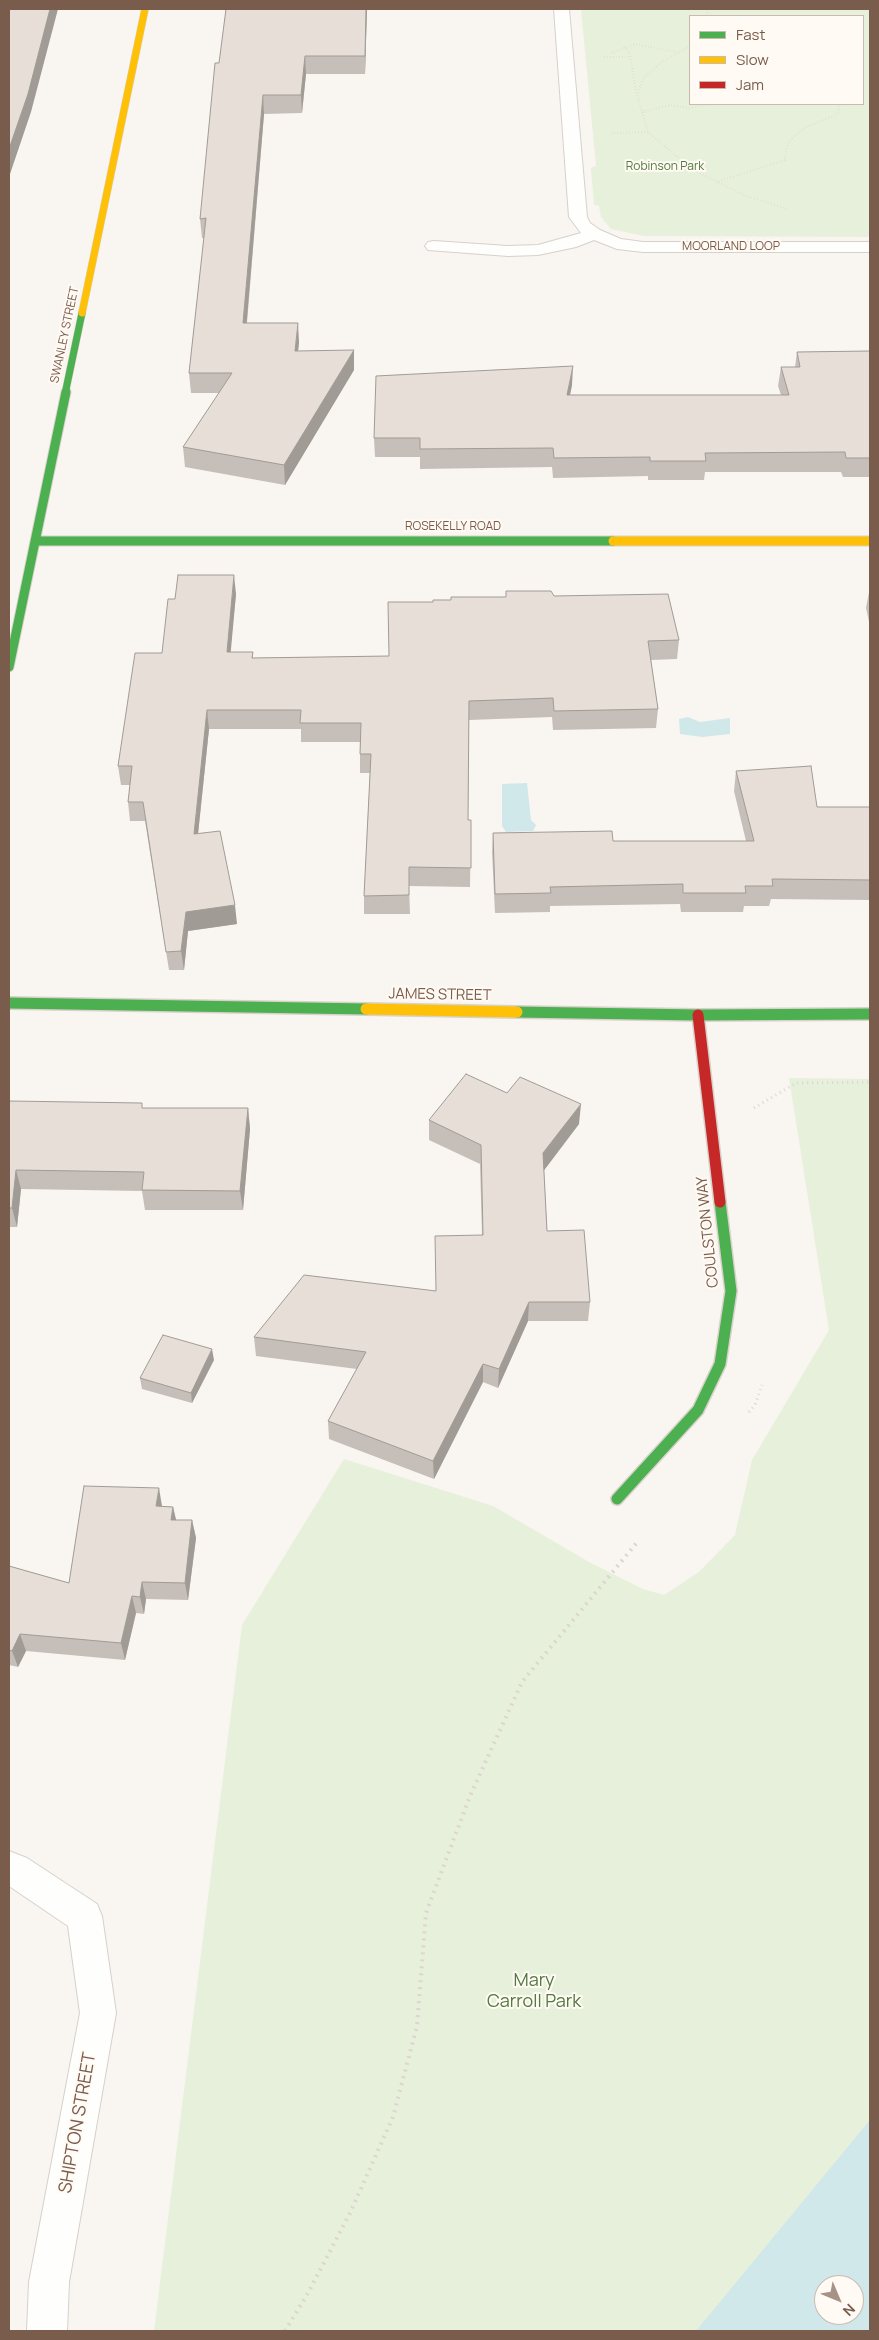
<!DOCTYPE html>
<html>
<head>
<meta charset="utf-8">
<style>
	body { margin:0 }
	#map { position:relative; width:879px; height:2340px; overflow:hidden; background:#f9f5f0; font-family:Manrope,sans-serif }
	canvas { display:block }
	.frame { position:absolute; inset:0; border:10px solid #7a5c4d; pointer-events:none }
	.legend { position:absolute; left:689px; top:15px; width:175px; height:90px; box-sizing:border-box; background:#fffaf3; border:1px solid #cabbb1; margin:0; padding:6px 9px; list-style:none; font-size:15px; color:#7a5c4d }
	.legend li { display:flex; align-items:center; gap:10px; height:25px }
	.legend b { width:25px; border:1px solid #cabbb1 }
	.north { position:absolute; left:814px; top:2275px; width:50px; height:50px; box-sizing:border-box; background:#fffaf3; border:1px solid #cabbb1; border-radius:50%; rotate:135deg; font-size:14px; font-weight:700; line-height:20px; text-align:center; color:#7a5c4d }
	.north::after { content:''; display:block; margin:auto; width:18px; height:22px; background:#a69286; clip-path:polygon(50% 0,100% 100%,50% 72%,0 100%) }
</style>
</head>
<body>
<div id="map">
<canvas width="879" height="2340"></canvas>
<div class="frame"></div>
<ul class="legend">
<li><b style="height:6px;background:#4caf50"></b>Fast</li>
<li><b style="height:6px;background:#ffc107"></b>Slow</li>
<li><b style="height:6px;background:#c62828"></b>Jam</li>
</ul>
<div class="north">N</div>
</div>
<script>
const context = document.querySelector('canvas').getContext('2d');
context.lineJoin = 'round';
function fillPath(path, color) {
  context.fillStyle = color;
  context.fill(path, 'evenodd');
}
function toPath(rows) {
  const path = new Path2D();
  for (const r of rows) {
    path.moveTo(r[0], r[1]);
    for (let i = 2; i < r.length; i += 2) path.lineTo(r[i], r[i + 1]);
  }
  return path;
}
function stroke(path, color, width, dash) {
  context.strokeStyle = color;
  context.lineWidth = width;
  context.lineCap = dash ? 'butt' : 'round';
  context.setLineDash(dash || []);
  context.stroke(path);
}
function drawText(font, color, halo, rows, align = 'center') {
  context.font = font + ' Manrope,sans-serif';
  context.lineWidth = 4;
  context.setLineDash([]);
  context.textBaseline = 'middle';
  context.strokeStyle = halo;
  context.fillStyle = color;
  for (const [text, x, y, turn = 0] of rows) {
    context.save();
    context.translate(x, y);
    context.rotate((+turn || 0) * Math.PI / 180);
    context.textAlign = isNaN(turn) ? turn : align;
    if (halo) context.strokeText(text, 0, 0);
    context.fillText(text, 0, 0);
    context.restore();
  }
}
fillPath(toPath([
	[581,9,870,9,870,237,644,236,611,229,601,217,599,206,594,205,591,168,596,166],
	[690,16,863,16,863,104,690,104],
	[789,1078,870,1079,870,2331,154,2331,242,1625,344,1459,493,1506,589,1562,643,1589,664,1595,699,1572,735,1535,752,1460,829,1330],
	[824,2285,854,2285,854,2315,824,2315]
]), '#e7f0db');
fillPath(toPath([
	[688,717,700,722,730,718,730,734,702,737,680,734,679,719],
	[527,783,531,820,536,825,533,831,506,832,502,826,502,784],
	[870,2120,870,2331,696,2331],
	[824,2285,854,2285,854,2315,824,2315]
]), '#d0e8ea');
const street = toPath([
	[554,9,569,9,587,217,590,223,600,230,621,239,643,242,870,242,870,252,643,252,617,249,594,240,576,247,538,255,508,256,428,250,425,246,428,242,434,241,508,246,538,245,581,233,569,217,554,9],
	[9,1851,27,1858,97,1904,102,1916,116,2013,69,2282,67,2331,27,2331,29,2282,80,2013,68,1926,9,1886,9,1851]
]);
const fastFar2 = toPath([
	[65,394,82,313]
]);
const fastFar1 = toPath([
	[36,541,613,541],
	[9,667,66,392]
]);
const fast = toPath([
	[9,1003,366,1009],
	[517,1012,698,1015,870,1014],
	[617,1499,698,1410,720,1364,731,1291,720,1202]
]);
const slowFar2 = toPath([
	[82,313,145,9]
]);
const slowFar1 = toPath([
	[613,541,870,541]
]);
const slow = toPath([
	[366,1009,517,1012]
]);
const jam = toPath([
	[698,1015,720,1202]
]);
stroke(street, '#d7d1cb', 2);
stroke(fastFar2, '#d9d2cb', 8);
stroke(fastFar1, '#d9d2cb', 11);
stroke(fast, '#d9d2cb', 14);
stroke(slowFar2, '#d9d2cb', 8);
stroke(slowFar1, '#d9d2cb', 11);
stroke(slow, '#d9d2cb', 14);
stroke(jam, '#d9d2cb', 14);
stroke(toPath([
	[707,9,707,16],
	[690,46,660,63,644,78,637,94,648,132,693,170,744,195,787,209],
	[624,47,630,53,636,93],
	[611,53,635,44,677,52],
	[604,57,631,57],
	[642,112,670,105,689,108,708,104],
	[611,133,648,132],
	[716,182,785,160,786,149,791,139,806,127,838,114,840,104]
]), '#dcd5d0', 2, [0.5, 2.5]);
stroke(toPath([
	[754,1108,796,1083,870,1082],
	[749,1412,755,1405,762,1385]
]), '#dcd5d0', 3, [1, 4]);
stroke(toPath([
	[285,2331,308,2293,350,2213,393,2117,417,2026,426,1913,470,1796,522,1682,639,1540]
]), '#dcd5d0', 4, [2, 5]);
fillPath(street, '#fefefd');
stroke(fastFar2, '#4caf50', 7);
stroke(fastFar1, '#4caf50', 9);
stroke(fast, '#4caf50', 11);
stroke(slowFar2, '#ffc107', 7);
stroke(slowFar1, '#ffc107', 9);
stroke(slow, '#ffc107', 11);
stroke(jam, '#c62828', 11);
fillPath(toPath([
	[226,9,367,9,365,74,306,74,302,113,264,114,247,323,299,342,298,351,354,370,285,485,185,467,183,447,219,393,191,393,189,373,204,238,202,238,200,219],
	[870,351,870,477,843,477,841,472,705,472,704,480,648,480,648,476,553,478,552,467,420,469,420,457,375,457,374,438,572,385,570,395,781,395,778,386,781,367,795,367,797,352],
	[870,587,870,626,866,608],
	[506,591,554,596,679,640,677,659,651,660,658,709,656,728,553,730,552,717,469,720,468,820,471,820,470,887,409,886,410,914,364,914,364,896,370,773,360,773,360,742,301,742,301,729,209,729,198,834,237,924,188,931,184,970,169,970,145,821,130,821,128,802,130,785,121,785,118,766,162,653,236,594,230,652,253,652,253,658,389,656,433,602,506,597],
	[736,771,817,807,870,807,870,900,771,899,769,906,744,906,743,912,681,912,680,904,550,906,550,912,495,913,492,852,493,833,613,841,746,841,734,791],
	[507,1093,579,1124,544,1170,547,1231,590,1302,588,1321,528,1321,498,1388,483,1382,434,1479,329,1439,328,1421,357,1369,256,1356,254,1337,436,1291,482,1235,480,1164,429,1140,429,1120],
	[9,1101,143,1108,248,1108,250,1129,243,1210,145,1210,142,1191,21,1189,17,1227,9,1227],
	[214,1360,192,1403,142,1389,140,1378],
	[162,1506,173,1507,176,1520,192,1520,196,1538,188,1600,146,1599,144,1614,136,1613,125,1660,26,1651,18,1667,9,1665,9,1566,69,1583]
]), '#c6bfb9');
fillPath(toPath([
	[50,9,58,9,31,112,9,177,9,149],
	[366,9,367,9,365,74,365,56],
	[305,56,306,74,302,113,301,95],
	[263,95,264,114,245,342,243,323],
	[298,323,299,342,296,371,295,351],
	[354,350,354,370,285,485,284,465],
	[573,366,572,385,566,414,567,395],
	[234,575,236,594,229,671,227,652],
	[207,710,209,729,196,853,194,834],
	[235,905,237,924,188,931,184,970,181,951,186,912],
	[581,1104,579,1124,542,1173,543,1153],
	[248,1108,250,1129,243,1210,240,1191],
	[16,1170,21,1189,17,1227,12,1208],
	[529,1302,528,1321,498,1388,499,1369],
	[212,1349,214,1360,192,1403,191,1393],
	[483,1364,483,1382,434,1479,433,1461],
	[159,1488,162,1506,159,1524,156,1506],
	[173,1507,177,1524,171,1520],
	[192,1520,196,1538,188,1600,185,1583],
	[142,1582,146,1599,144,1614,140,1597],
	[132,1596,136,1613,125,1660,121,1643],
	[20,1634,26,1651,18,1667,12,1651]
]), '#a19b96');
const building = toPath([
	[9,9,50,9,28,94,9,149,9,9],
	[226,9,366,9,365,56,305,56,301,95,263,95,243,323,298,323,295,351,354,350,284,465,183,447,232,373,189,373,206,218,200,219,215,63,219,63,226,9],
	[870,351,870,458,846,458,845,452,705,453,706,461,650,461,650,457,554,458,553,448,420,449,420,438,374,438,376,376,573,366,567,395,789,395,781,367,800,367,797,352,870,351],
	[178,575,234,575,227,652,253,652,252,658,389,656,388,602,433,602,433,600,451,600,451,597,506,597,506,591,551,591,554,596,668,594,679,640,648,641,658,709,554,711,553,698,469,701,468,820,471,820,471,868,409,867,409,895,364,896,371,754,360,754,361,723,300,723,301,710,207,710,194,834,220,831,235,905,186,912,181,951,166,952,143,802,128,802,132,766,118,766,135,653,162,653,168,599,175,599,178,575],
	[811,766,817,807,870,807,870,880,772,879,773,886,745,886,746,893,683,893,683,884,550,887,551,893,495,894,493,833,612,831,613,841,754,841,736,771,811,766],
	[466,1074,507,1093,520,1077,581,1104,543,1153,547,1231,584,1230,590,1302,529,1302,499,1369,483,1364,433,1461,328,1421,366,1352,254,1337,304,1275,436,1291,435,1236,483,1235,481,1145,429,1120,466,1074],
	[9,1101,142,1103,142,1108,248,1108,240,1191,142,1190,144,1172,16,1170,12,1208,9,1208,9,1101],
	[163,1335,212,1349,191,1393,140,1378,163,1335],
	[84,1486,159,1488,156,1506,173,1507,171,1520,192,1520,185,1583,142,1582,140,1597,132,1596,121,1643,20,1634,12,1651,9,1650,9,1566,69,1583,84,1486]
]);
fillPath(building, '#e6ded7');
stroke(building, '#a19b96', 1);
drawText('12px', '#537a41', '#fffaf3', [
	["Robinson Park",665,167]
]);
drawText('12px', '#7a5c4d', '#fffaf3', [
	["MOORLAND LOOP",731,247],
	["SWANLEY STREET",65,335,-78],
	["ROSEKELLY ROAD",453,527]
]);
drawText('15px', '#7a5c4d', '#fffaf3', [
	["JAMES STREET",440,995,1],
	["COULSTON WAY",708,1232,-96]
]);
drawText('18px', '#537a41', '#fffaf3', [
	["Mary",534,1981],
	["Carroll Park",534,2002]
]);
drawText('18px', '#7a5c4d', '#fffaf3', [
	["SHIPTON STREET",78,2123,-80]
]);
</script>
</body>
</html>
